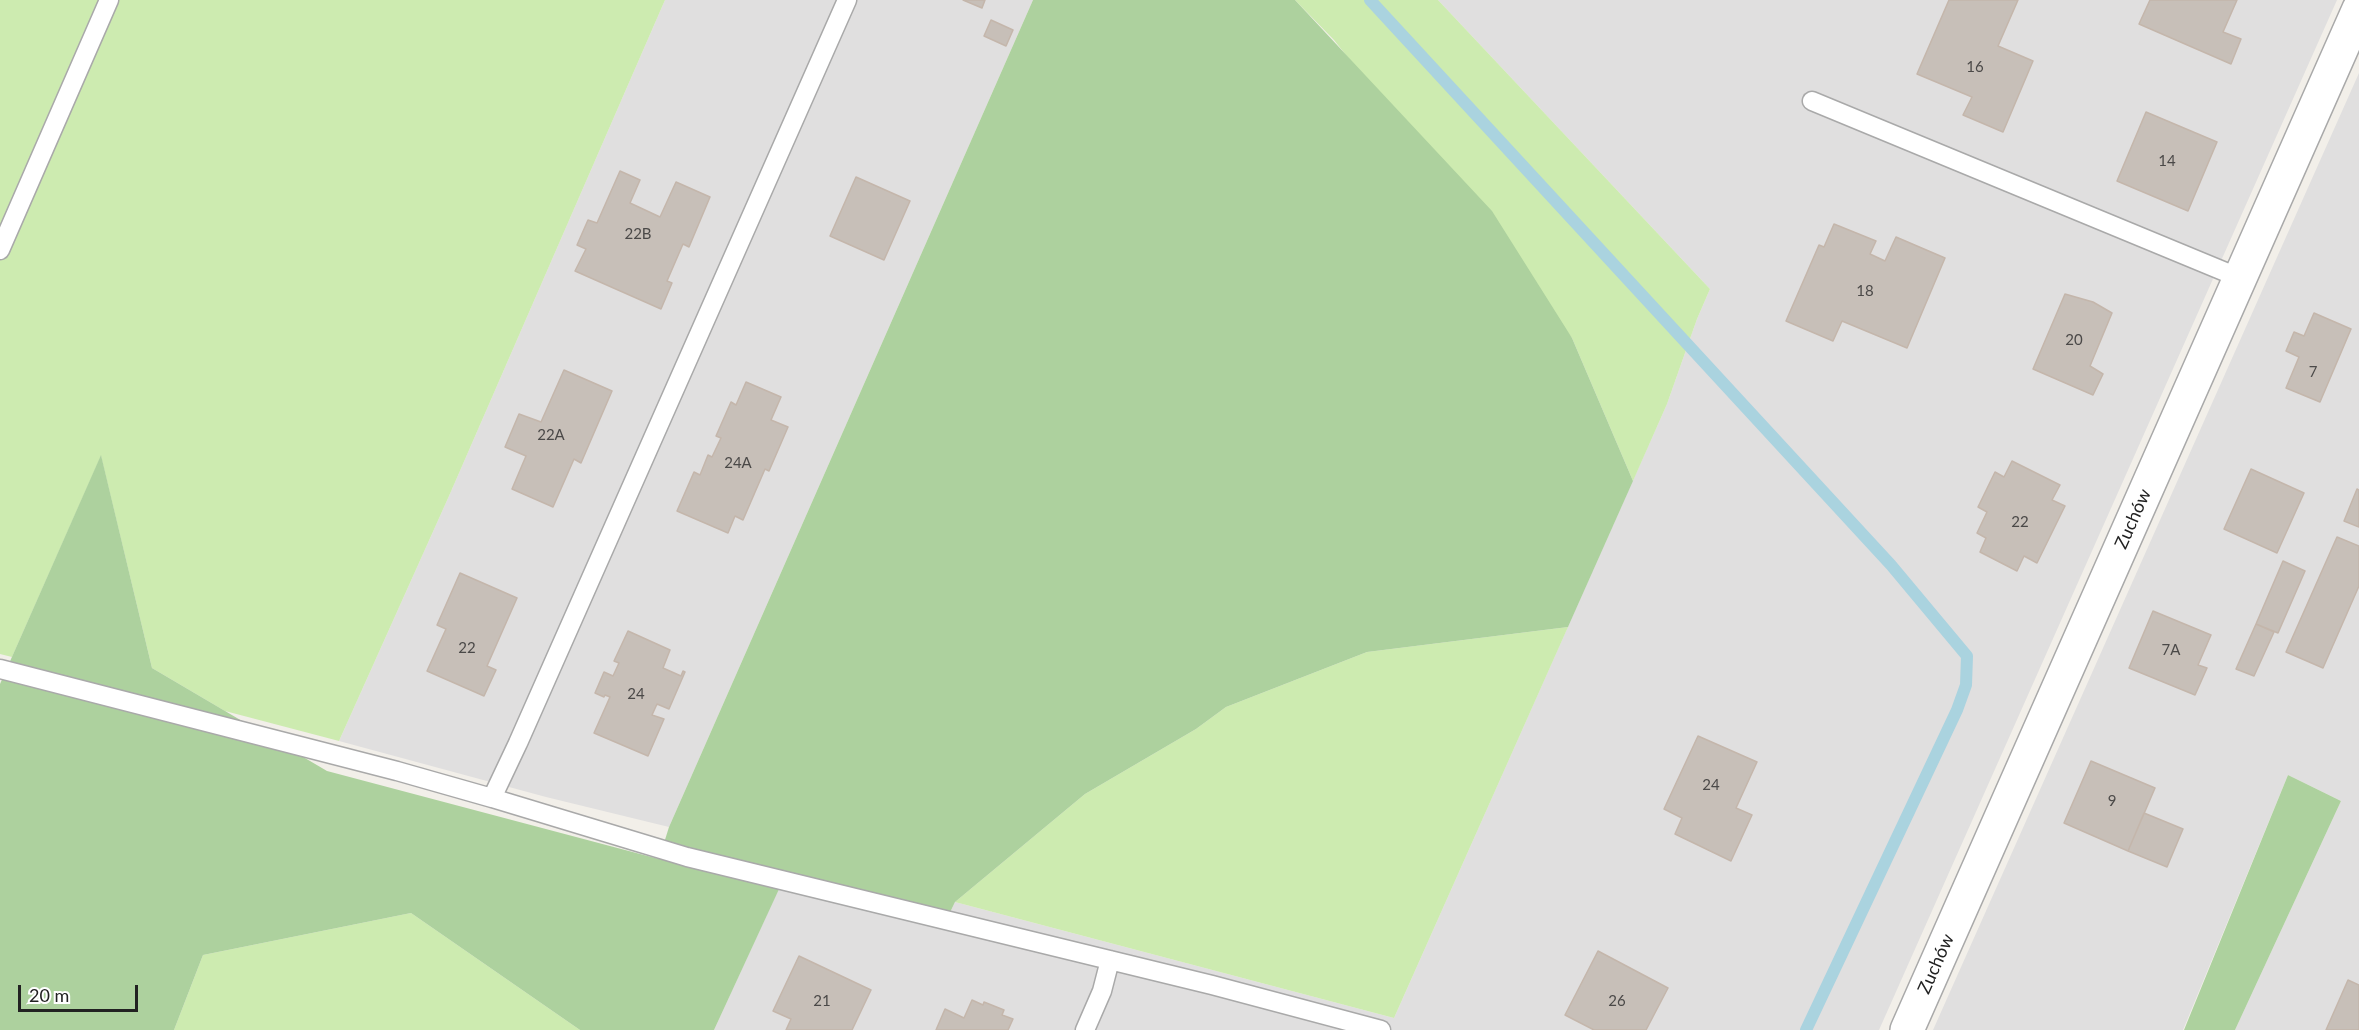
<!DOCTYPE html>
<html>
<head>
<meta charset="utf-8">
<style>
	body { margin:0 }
	#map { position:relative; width:2359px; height:1030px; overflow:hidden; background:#f2efe9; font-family:Lato,sans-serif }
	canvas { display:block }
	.scale { position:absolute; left:18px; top:985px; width:120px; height:27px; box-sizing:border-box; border:3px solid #222; border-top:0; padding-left:8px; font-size:18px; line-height:21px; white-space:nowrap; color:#222; -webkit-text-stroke:4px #fff; paint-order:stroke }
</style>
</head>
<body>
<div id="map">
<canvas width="2359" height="1030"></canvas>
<div class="scale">20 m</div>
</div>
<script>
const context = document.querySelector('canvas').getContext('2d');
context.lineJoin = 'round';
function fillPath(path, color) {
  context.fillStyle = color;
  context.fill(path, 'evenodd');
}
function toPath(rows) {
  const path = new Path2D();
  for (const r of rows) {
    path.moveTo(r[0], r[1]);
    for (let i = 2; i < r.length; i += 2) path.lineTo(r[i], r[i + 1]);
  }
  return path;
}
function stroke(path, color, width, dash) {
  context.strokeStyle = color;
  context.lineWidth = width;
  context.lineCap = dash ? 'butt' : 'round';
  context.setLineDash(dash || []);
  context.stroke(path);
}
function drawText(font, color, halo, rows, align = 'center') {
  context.font = font + ' Lato,sans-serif';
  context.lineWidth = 6;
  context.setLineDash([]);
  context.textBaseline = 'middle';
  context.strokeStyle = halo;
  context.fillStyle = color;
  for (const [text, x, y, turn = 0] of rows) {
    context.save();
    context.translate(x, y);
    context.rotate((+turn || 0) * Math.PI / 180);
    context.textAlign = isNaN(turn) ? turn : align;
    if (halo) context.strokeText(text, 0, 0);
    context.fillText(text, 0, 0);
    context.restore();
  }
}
fillPath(toPath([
	[665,0,1033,0,669,827,546,797,339,741,449,496],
	[1438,0,2337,0,1879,1030,714,1030,780,886,942,929,955,902,1394,1018,1667,404,1697,319,1710,289],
	[2359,73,2359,1030,2235,1030,2341,801,2288,775,2183,1030,1933,1030]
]), '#e0dfdf');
fillPath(toPath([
	[0,0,665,0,449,496,339,741,225,711,152,668,101,456,12,657,0,654],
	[1295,0,1438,0,1710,289,1697,319,1667,404,1633,481,1572,338,1334,40],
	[1568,627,1394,1018,955,902,1085,794,1196,729,1226,707,1367,652],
	[411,913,580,1030,174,1030,203,955]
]), '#cdebb0');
fillPath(toPath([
	[1033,0,1295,0,1492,211,1572,338,1633,481,1568,627,1367,652,1226,707,1196,729,1085,794,955,902,942,929,780,887,714,1030,580,1030,411,913,203,955,174,1030,0,1030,0,684,101,455,152,668,327,771,659,859,669,827],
	[2288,775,2341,801,2235,1030,2184,1030]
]), '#add19e');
stroke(toPath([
	[1370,0,1891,565,1967,656,1966,685,1957,710,1806,1030]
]), '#aad3df', 12);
const building = toPath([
	[963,0,985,0,982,8,963,0],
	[1949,0,2018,0,1998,46,2033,61,2003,132,1963,115,1972,97,1917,74,1949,0],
	[2150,0,2237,0,2223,32,2241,39,2231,64,2139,24,2150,0],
	[991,20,1013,30,1006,46,984,36,991,20],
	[2146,112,2217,142,2188,211,2117,181,2146,112],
	[620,171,640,180,630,203,660,217,676,182,710,197,689,247,683,244,667,281,672,283,661,309,575,271,586,249,577,245,588,220,597,223,620,171],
	[856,177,910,201,884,260,830,236,856,177],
	[1834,224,1876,241,1870,254,1885,261,1896,237,1945,258,1907,348,1842,321,1833,341,1786,321,1819,245,1824,247,1834,224],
	[2065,294,2093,302,2112,313,2090,366,2103,374,2093,395,2033,369,2065,294],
	[2314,313,2351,329,2320,402,2286,388,2299,357,2286,351,2294,332,2304,336,2314,313],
	[564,370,612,391,581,463,574,459,553,507,512,489,526,456,505,447,519,414,541,422,564,370],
	[746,382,781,397,771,420,788,427,769,471,765,469,743,520,735,516,728,533,677,511,694,472,700,475,708,455,712,457,721,438,716,436,731,402,736,405,746,382],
	[2012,461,2060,485,2052,500,2065,506,2037,563,2024,556,2017,571,1980,552,1986,538,1977,533,1987,512,1978,507,1995,472,2004,477,2012,461],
	[2251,469,2304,493,2277,553,2224,529,2251,469],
	[2357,489,2359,490,2359,527,2344,521,2357,489],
	[2337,537,2359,546,2359,586,2323,668,2286,652,2337,537],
	[2283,561,2305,571,2278,633,2256,624,2283,561],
	[460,573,517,598,487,666,496,670,484,696,427,671,446,629,437,625,460,573],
	[2153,611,2211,635,2198,665,2207,668,2195,695,2129,668,2153,611],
	[2256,624,2274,632,2254,676,2236,669,2256,624],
	[628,631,670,650,663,668,681,676,683,671,685,672,669,709,657,704,652,715,664,719,648,756,594,733,610,697,605,695,604,697,595,693,604,672,613,676,619,663,614,661,628,631],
	[1698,736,1757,762,1736,808,1752,815,1731,861,1675,834,1682,818,1664,809,1698,736],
	[2091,761,2155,788,2128,851,2064,823,2091,761],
	[2144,813,2183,829,2167,867,2128,851,2144,813],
	[1598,951,1668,988,1646,1030,1594,1030,1565,1015,1598,951],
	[799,956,871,990,852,1030,786,1030,791,1019,773,1011,799,956],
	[2348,980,2359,985,2359,1030,2326,1030,2348,980],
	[972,1000,983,1005,984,1002,1004,1010,1002,1015,1013,1019,1008,1030,936,1030,945,1009,964,1018,972,1000]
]);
fillPath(building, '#c7bfb8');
stroke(building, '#c4b6ab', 1.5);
const lane = toPath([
	[847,0,518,743,492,798,687,857,1212,985,1381,1030],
	[1812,101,2240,278],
	[0,250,109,0],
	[0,669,397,771,492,798],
	[1085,1030,1102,991,1110,960]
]);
const street = toPath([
	[1907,1030,2359,9]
]);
stroke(lane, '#a9a9a9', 21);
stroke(street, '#a9a9a9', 36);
stroke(lane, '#fff', 18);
stroke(street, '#fff', 33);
drawText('15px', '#4b4948', null, [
	["16",1975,67],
	["14",2167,161],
	["22B",638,234],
	["18",1865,291],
	["20",2074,340],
	["7",2313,372],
	["22A",551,435],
	["24A",738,463],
	["22",2020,522],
	["22",467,648],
	["7A",2171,650],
	["24",636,694],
	["24",1711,785],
	["9",2112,801],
	["21",822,1001],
	["26",1617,1001]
]);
drawText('18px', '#222', '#fff', [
	["Zuchów",2133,519,-66],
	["Zuchów",1936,964,-66]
]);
</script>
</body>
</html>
